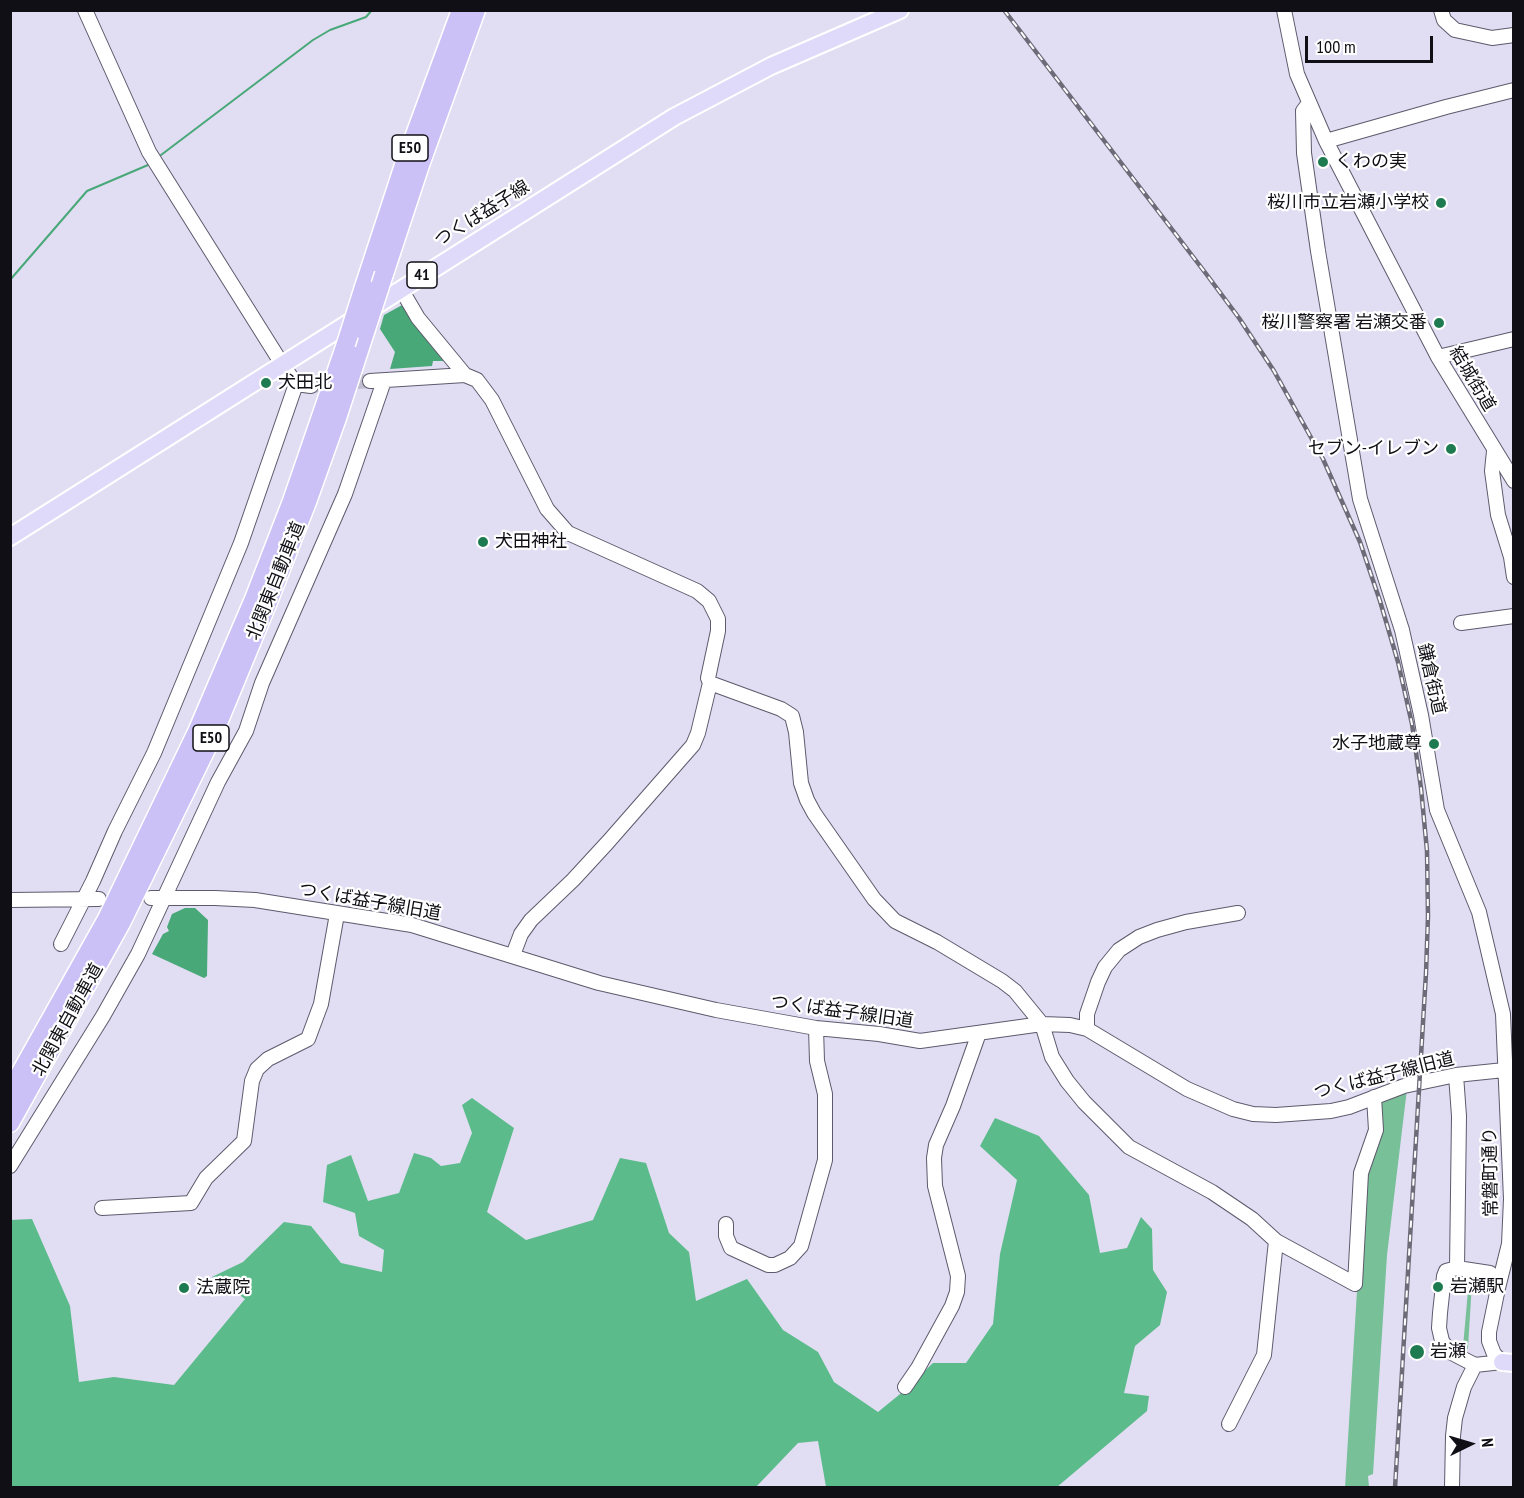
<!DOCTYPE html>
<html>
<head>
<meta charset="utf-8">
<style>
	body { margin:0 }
	#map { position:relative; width:1524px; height:1498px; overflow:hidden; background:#e1ddf3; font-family:"PT Sans Narrow",sans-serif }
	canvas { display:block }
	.frame { position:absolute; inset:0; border:12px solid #100f16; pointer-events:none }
	.north { position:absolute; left:1440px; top:1414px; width:60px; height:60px; -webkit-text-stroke:4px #fff; paint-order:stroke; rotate:85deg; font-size:16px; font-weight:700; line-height:24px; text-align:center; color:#100f16 }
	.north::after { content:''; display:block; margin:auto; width:21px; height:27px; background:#100f16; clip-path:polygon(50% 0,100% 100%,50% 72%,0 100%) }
	.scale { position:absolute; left:1305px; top:36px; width:128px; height:27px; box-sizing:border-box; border:3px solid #100f16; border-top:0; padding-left:8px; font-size:18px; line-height:21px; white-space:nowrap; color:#100f16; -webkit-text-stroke:4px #fff; paint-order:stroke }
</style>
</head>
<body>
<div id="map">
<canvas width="1524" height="1498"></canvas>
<div class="frame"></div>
<div class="north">N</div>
<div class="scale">100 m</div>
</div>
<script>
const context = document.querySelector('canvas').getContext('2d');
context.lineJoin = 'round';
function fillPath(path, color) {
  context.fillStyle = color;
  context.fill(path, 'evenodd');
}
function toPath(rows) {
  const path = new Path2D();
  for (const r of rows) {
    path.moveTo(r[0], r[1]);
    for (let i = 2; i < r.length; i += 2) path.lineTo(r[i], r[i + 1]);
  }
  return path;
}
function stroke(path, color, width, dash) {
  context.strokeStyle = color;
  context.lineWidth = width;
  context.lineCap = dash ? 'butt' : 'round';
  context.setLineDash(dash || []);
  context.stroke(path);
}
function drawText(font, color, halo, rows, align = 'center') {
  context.font = font + ' "PT Sans Narrow","Noto Sans JP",sans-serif';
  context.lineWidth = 4.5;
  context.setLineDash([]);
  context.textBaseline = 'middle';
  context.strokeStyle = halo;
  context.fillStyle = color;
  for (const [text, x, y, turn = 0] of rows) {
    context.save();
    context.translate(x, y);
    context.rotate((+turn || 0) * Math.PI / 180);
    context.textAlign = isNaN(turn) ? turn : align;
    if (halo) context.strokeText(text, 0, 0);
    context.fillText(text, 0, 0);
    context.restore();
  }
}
fillPath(toPath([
	[1407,1089,1387,1255,1373,1474,1368,1476,1369,1487,1345,1488,1359,1258,1366,1172,1378,1101],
	[1469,1279,1471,1279,1472,1282,1468,1348,1466,1352,1463,1347]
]), '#77c098');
fillPath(toPath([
	[472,1098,514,1128,487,1212,526,1240,593,1220,620,1158,646,1163,669,1233,689,1252,696,1301,747,1279,783,1330,818,1352,834,1382,878,1412,905,1390,933,1363,966,1363,993,1324,1000,1254,1017,1180,980,1146,995,1118,1039,1136,1089,1195,1100,1253,1127,1248,1141,1217,1152,1229,1153,1270,1167,1292,1160,1325,1135,1346,1124,1393,1149,1396,1147,1411,1057,1487,826,1487,818,1441,798,1443,756,1487,11,1487,10,1220,32,1219,70,1306,79,1382,114,1377,174,1385,245,1299,229,1287,212,1277,243,1262,284,1222,311,1226,341,1263,382,1272,384,1250,359,1236,355,1213,323,1202,327,1165,351,1155,368,1201,399,1193,414,1153,431,1158,441,1166,460,1163,472,1133,462,1105]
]), '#5bbb8a');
fillPath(toPath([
	[404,304,420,331,444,361,433,361,432,366,390,369,395,352,380,329,384,315],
	[185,908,195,908,208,920,207,976,204,978,152,954,163,934,169,931,167,927,172,914]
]), '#48a878');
stroke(toPath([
	[161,155,313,40,330,30,366,17,372,10],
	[10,280,87,191,148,165]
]), '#48a878', 2);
stroke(toPath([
	[311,386,370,381]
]), '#c2bed2', 14, [14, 7]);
const minor = toPath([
	[85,10,149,152,282,364,296,384,311,386],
	[1284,10,1297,74,1326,141,1438,357,1514,481],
	[1441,10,1444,20,1455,30,1492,38,1514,35],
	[1309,103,1303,111,1304,153,1318,251,1360,499,1402,630,1421,715,1437,810,1479,912,1503,1014,1511,1199,1509,1244,1498,1288],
	[1326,141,1446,107,1514,90],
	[401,289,418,318,465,375],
	[1438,357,1514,339],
	[370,381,465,375,477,380,492,400,547,509,568,533,697,591,709,601,718,619,718,631,708,678,710,683,698,733,693,745,608,842,573,880,531,920,521,934,513,955],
	[1494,451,1492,471,1498,515,1511,557,1514,577],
	[1461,623,1514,616],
	[710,683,781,709,792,716,796,732,801,783,807,800,814,813,874,899,895,921,937,942,1002,981,1015,991,1042,1024,1052,1057,1067,1081,1084,1102,1129,1147,1212,1192,1252,1219,1276,1241,1355,1284,1361,1173,1376,1130,1374,1097],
	[151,898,215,898,255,900,412,925,599,983,716,1010,816,1028,879,1034,920,1041,1042,1024,1070,1025,1087,1029,1187,1089,1233,1109,1253,1114,1276,1115,1331,1111,1349,1107,1404,1086,1456,1075,1514,1069],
	[10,900,99,899],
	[61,944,93,881,115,831,154,753,241,543,296,384],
	[1087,1029,1087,1014,1098,982,1105,967,1119,950,1139,937,1157,930,1186,922,1238,913],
	[1456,1075,1459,1116,1457,1268],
	[10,1166,103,1016,138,954,218,782,246,731,262,683,345,494,384,381],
	[102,1208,191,1203,206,1178,244,1141,252,1081,257,1069,268,1059,308,1039,321,1004,337,914],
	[726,1224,726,1236,731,1248,768,1265,775,1265,790,1258,801,1246,825,1160,825,1094,817,1061,816,1028],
	[1457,1268,1490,1273,1496,1281,1497,1293,1489,1332,1489,1341,1494,1354,1502,1362,1475,1365,1450,1352,1442,1341,1439,1328,1440,1313,1444,1276,1446,1271,1457,1268],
	[905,1387,918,1368,952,1306,957,1292,958,1276,935,1186,934,1158,936,1145,953,1106,979,1033],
	[1229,1424,1264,1355,1276,1241],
	[1452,1488,1453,1436,1455,1418,1464,1387,1475,1365]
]);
const major = toPath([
	[10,537,674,117,771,66,900,10],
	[1502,1362,1514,1363]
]);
const highway = toPath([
	[384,274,420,165,476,10],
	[364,287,405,162,461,10],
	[10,1092,107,919,197,732,254,599,292,501,346,344],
	[10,1123,121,923,213,735,268,602,307,502,337,418,365,332]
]);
stroke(minor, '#5d5a6c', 16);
stroke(major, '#fff', 20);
stroke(highway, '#fff', 21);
stroke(minor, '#fff', 14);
stroke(major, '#e0dafa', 16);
stroke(highway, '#cbc1f6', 18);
const rail = toPath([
	[1004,10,1207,275,1239,318,1274,371,1323,459,1360,542,1380,601,1398,662,1412,724,1421,788,1427,851,1428,916,1426,973,1395,1488]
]);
stroke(rail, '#6e6b79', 4.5);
stroke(rail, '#fff', 2, [7]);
const highwayBridge = toPath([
	[365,332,384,274],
	[346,344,364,287]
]);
stroke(highwayBridge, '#fff', 21, []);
stroke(highwayBridge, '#cbc1f6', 18);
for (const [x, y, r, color] of [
	[1323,162,6,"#1e7b51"],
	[1441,203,6,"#1e7b51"],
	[1439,323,6,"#1e7b51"],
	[266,383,6,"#1e7b51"],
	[1451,449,6,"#1e7b51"],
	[483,542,6,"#1e7b51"],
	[1434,744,6,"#1e7b51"],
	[1438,1287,6,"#1e7b51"],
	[184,1288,6,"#1e7b51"],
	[1417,1352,8,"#1e7b51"]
]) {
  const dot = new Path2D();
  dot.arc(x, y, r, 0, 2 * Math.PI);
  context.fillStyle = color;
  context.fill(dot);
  stroke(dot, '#fff', 2);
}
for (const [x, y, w] of [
	[410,148,36],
	[422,275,30],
	[211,738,36]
]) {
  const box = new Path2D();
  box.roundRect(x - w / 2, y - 13, w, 26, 4.5);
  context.fillStyle = '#fff';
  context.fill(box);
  stroke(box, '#100f16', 1.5);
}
drawText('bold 16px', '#100f16', null, [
	["E50",410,148],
	["41",422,275],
	["E50",211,738]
]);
drawText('18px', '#100f16', '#fff', [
	["くわの実",1335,162],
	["桜川市立岩瀬小学校",1429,203,"right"],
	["桜川警察署 岩瀬交番",1427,323,"right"],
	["犬田北",278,383],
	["セブン-イレブン",1439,449,"right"],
	["犬田神社",495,542],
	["水子地蔵尊",1422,744,"right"],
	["岩瀬駅",1450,1287],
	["法蔵院",196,1288],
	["岩瀬",1430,1352]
], 'left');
drawText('18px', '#100f16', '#fff', [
	["つくば益子線",482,214,-32],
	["結城街道",1472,379,59],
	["北関東自動車道",276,581,-68],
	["鎌倉街道",1431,679,77],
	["つくば益子線旧道",370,902,10],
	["つくば益子線旧道",842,1012,8],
	["北関東自動車道",68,1020,-61],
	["つくば益子線旧道",1384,1076,-14],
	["常磐町通り",1491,1172,-91]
]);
</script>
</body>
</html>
